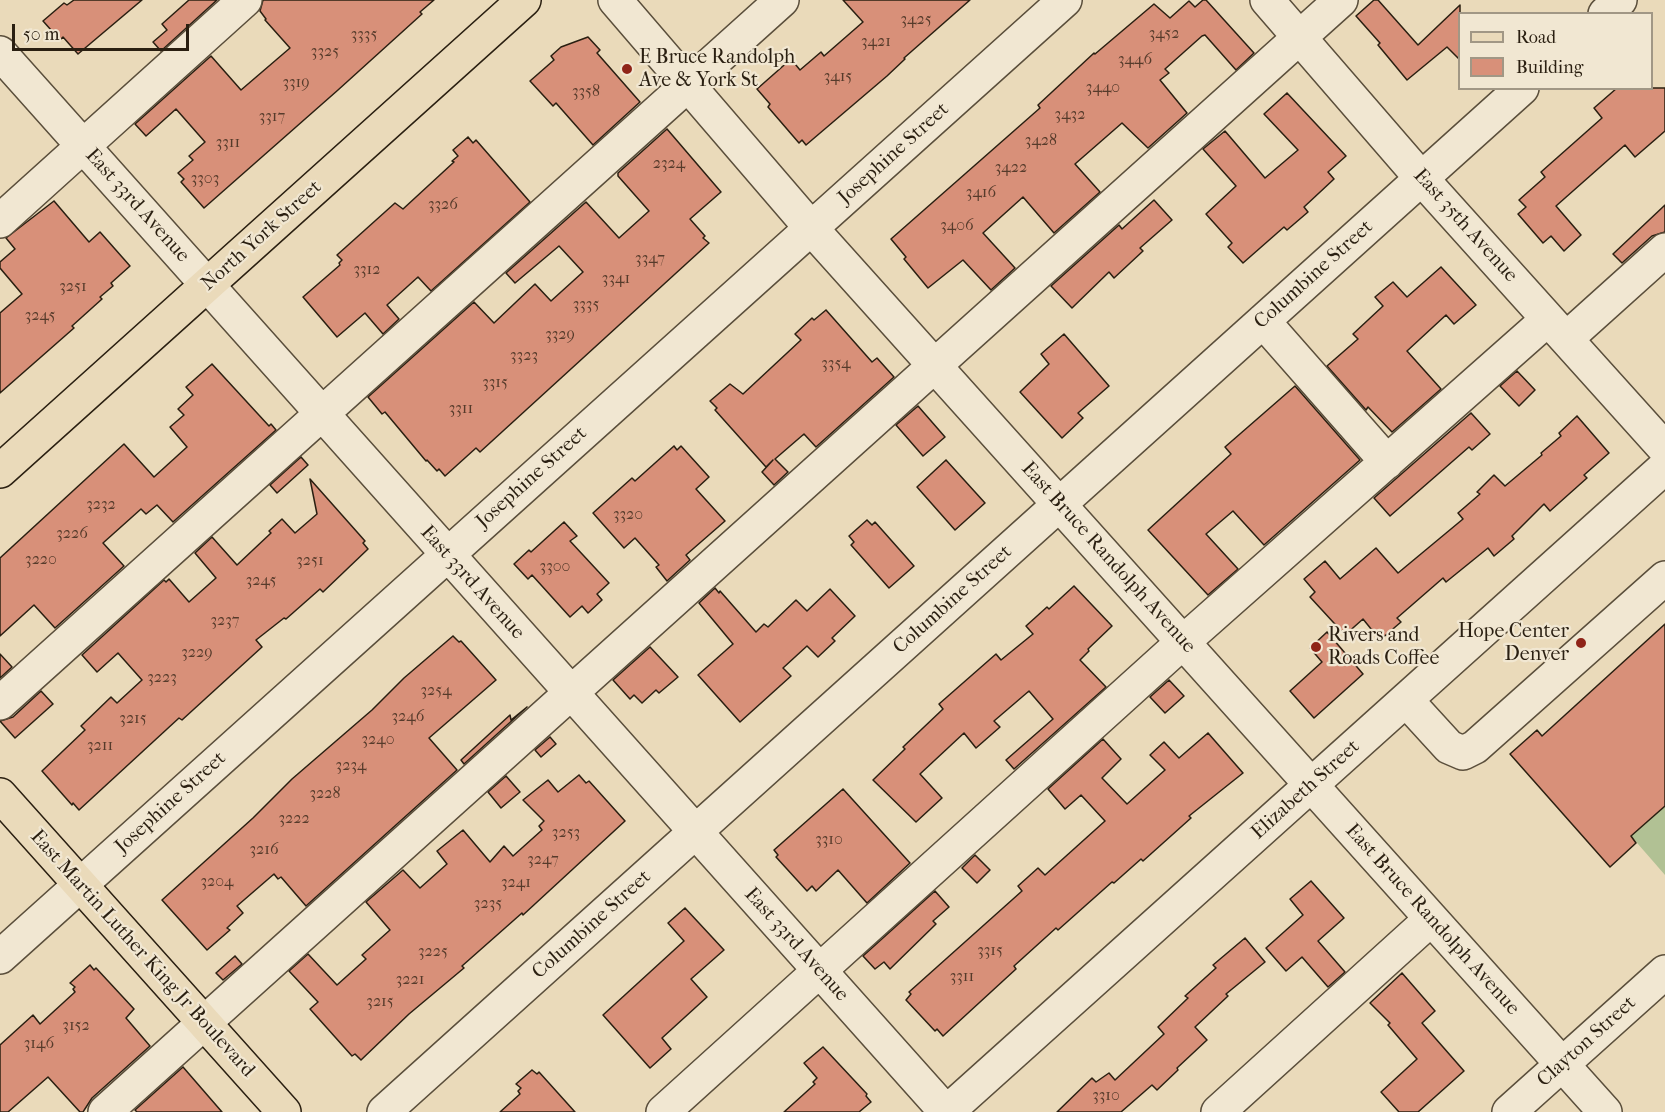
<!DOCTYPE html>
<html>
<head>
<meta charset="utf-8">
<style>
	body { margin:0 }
	#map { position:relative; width:1665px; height:1112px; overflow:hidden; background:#eadaba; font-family:"IM FELL French Canon",serif }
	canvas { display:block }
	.legend { position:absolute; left:1458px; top:12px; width:195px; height:78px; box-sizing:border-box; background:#f1e7d2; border:2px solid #a19785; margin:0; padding:8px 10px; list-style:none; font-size:18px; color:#2a1f11 }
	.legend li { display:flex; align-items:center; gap:12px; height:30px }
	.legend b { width:30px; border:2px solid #a19785 }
	.scale { position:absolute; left:12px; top:24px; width:177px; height:27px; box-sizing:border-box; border:3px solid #2a1f11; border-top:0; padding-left:8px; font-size:18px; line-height:21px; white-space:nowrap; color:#2a1f11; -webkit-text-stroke:4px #f1e7d2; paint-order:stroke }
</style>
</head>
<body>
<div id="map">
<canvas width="1665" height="1112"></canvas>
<ul class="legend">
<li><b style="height:8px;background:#eadaba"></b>Road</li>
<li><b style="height:16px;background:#d89079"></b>Building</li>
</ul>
<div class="scale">50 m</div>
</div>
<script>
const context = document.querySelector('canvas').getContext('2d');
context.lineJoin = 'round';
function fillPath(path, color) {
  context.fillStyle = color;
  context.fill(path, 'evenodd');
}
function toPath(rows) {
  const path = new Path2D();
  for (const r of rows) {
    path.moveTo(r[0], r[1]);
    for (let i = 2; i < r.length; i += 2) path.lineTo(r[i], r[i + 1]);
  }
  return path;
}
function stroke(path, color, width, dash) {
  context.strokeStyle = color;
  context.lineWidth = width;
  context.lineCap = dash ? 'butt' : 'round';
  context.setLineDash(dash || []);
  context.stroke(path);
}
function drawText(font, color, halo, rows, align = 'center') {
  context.font = font + ' "IM FELL French Canon",serif';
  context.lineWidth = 4.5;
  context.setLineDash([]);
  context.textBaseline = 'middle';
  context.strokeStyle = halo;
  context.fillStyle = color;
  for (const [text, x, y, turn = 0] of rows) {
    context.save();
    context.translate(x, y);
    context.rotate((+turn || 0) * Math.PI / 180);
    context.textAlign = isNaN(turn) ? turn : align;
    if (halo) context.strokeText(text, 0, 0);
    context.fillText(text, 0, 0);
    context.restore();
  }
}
fillPath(toPath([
	[1665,806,1665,875,1631,836]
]), '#b1c194');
const building = toPath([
	[74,0,142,0,78,54,63,37,60,40,43,21,64,3,67,5,74,0],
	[189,0,217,0,161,51,153,42,167,30,162,24,189,0],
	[263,0,434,0,420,12,422,14,338,90,204,208,181,182,184,179,178,173,193,160,189,156,205,142,176,109,146,136,135,124,211,56,241,90,290,48,265,20,266,19,260,11,263,0],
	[843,0,970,0,904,58,905,59,887,76,806,145,802,140,799,143,768,107,770,104,757,89,791,59,800,70,821,52,824,56,863,22,843,0],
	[1203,0,1206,0,1254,53,1236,70,1205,35,1202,36,1165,69,1169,73,1160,80,1187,113,1148,148,1122,123,1075,164,1100,192,1054,233,1023,197,983,233,1015,268,991,290,963,260,928,288,904,259,906,257,891,239,1040,108,1038,105,1094,53,1095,54,1154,4,1170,18,1189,1,1195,7,1203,0],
	[1374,0,1378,0,1418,45,1460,5,1460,60,1447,47,1407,80,1378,45,1380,43,1356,16,1374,0],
	[588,37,600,50,597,53,640,102,593,145,556,103,553,106,530,81,554,60,551,56,561,47,588,37],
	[1617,88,1665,88,1665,131,1635,157,1625,145,1556,206,1581,235,1564,251,1551,236,1543,243,1518,214,1526,207,1519,200,1545,177,1541,172,1602,118,1594,108,1617,88],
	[1287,93,1346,156,1328,172,1334,179,1304,207,1308,212,1287,230,1284,227,1243,263,1228,247,1232,243,1206,214,1236,186,1203,149,1225,131,1265,178,1298,150,1264,114,1287,93],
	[667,129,721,192,690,219,705,236,703,238,709,243,480,452,476,448,445,476,439,469,437,471,427,460,426,461,385,412,382,414,368,397,474,302,494,323,535,284,551,301,583,272,559,246,515,283,506,273,586,202,619,238,649,211,618,176,618,173,667,129],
	[468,137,473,143,476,140,530,202,431,291,418,277,387,305,399,319,383,334,365,313,337,337,303,297,340,265,339,263,342,260,337,255,356,238,395,203,403,209,454,162,452,161,458,156,453,150,468,137],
	[1154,200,1172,220,1140,248,1143,251,1114,278,1109,272,1072,308,1051,286,1119,225,1122,229,1154,200],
	[54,201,89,242,100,232,130,266,111,283,113,286,100,297,102,299,72,326,74,328,0,393,0,313,22,294,0,268,0,262,15,249,6,238,54,201],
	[1665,205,1665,232,1652,236,1622,263,1613,254,1665,205],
	[1441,267,1476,305,1454,324,1446,315,1407,351,1441,389,1392,432,1368,407,1366,410,1327,366,1358,339,1353,334,1383,306,1375,297,1393,282,1407,297,1441,267],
	[826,310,872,362,877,358,894,377,816,447,804,434,775,459,788,472,774,485,762,472,773,460,766,467,715,410,717,408,710,401,730,384,743,394,801,340,795,334,812,318,814,320,826,310],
	[1064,334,1109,386,1078,413,1083,418,1062,438,1020,392,1049,364,1041,354,1064,334],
	[212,364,269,426,271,424,276,430,173,522,157,505,146,514,141,509,103,543,124,566,55,628,34,605,0,636,0,558,124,444,154,477,187,447,170,427,184,415,178,409,193,395,186,387,212,364],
	[1517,371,1535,390,1519,406,1500,386,1517,371],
	[1295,386,1360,460,1264,545,1233,511,1206,534,1238,569,1208,595,1148,530,1231,454,1225,447,1295,386],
	[918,406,945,437,923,456,896,425,918,406],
	[1471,413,1490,434,1472,450,1469,447,1390,516,1374,498,1471,413],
	[1577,416,1609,453,1584,475,1587,478,1550,511,1544,504,1512,536,1514,539,1494,556,1488,548,1446,582,1443,578,1397,618,1401,622,1380,640,1363,619,1345,635,1310,597,1315,592,1304,579,1325,561,1340,579,1376,548,1398,573,1463,519,1458,513,1480,494,1477,492,1494,475,1505,486,1542,455,1541,453,1561,436,1559,433,1577,416],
	[674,446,677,450,681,446,709,477,696,489,725,521,686,555,690,560,667,581,656,567,659,565,635,538,624,548,593,513,632,478,635,481,674,446],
	[301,457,308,465,277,493,270,485,301,457],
	[946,460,985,503,955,530,917,487,946,460],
	[310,479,365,541,363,543,368,549,323,592,320,589,286,619,284,618,256,640,262,647,182,720,179,718,79,810,73,803,72,805,42,771,85,730,81,726,111,697,117,703,142,680,118,653,97,672,82,655,164,580,166,582,169,579,189,602,216,578,195,553,212,537,237,565,271,533,269,531,282,519,295,533,317,514,310,479],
	[867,520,872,525,875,522,914,566,889,588,851,545,854,542,849,536,867,520],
	[564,522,577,536,570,541,609,583,597,594,602,600,588,613,582,606,570,617,532,575,528,579,514,564,529,550,531,552,564,522],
	[1074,586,1112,626,1088,649,1089,651,1080,660,1106,687,1014,769,1006,760,1053,719,1029,691,994,721,1000,727,976,748,964,733,920,774,942,798,916,822,873,780,905,749,903,747,943,709,939,704,996,654,1001,660,1033,634,1026,626,1047,607,1049,609,1074,586],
	[715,588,719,593,720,591,756,632,764,624,768,627,796,600,807,611,830,589,855,616,832,638,835,641,818,657,807,646,783,668,791,676,740,722,698,675,733,644,699,603,715,588],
	[1665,624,1665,806,1631,836,1636,843,1610,867,1510,754,1537,730,1542,736,1665,624],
	[1327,632,1363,674,1314,718,1290,691,1322,662,1310,648,1327,632],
	[453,636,459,642,461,641,496,680,429,738,457,770,306,906,281,877,278,879,274,874,237,906,243,913,227,928,230,930,207,950,162,900,253,818,292,779,372,710,404,678,453,636],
	[650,647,678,677,659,693,656,690,642,703,634,695,630,699,613,680,650,647],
	[0,654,12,667,0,678,0,654],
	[1169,680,1184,696,1165,713,1150,697,1169,680],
	[41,691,53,704,15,738,0,721,13,717,41,691],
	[527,707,464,764,461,760,510,715,511,720,527,707],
	[1208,733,1243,773,1189,816,1191,818,1143,861,1141,859,1114,883,1112,882,1058,930,1056,928,1014,966,1016,969,943,1036,937,1029,935,1031,906,1000,911,994,909,992,1022,891,1018,886,1038,868,1045,875,1105,821,1081,795,1065,809,1048,789,1103,739,1121,759,1102,778,1127,804,1165,770,1150,755,1164,742,1179,758,1208,733],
	[550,737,556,744,541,757,535,750,550,737],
	[579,775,586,783,589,781,625,821,523,915,522,913,462,966,464,968,409,1014,361,1060,355,1054,352,1056,310,1009,318,1002,289,971,308,954,337,985,366,959,362,955,390,930,366,902,403,870,420,888,447,864,437,851,463,830,490,862,504,846,513,856,542,830,539,826,544,821,523,800,548,780,558,792,579,775],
	[506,776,520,792,501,808,488,792,506,776],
	[843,789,910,863,867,903,838,870,816,891,812,886,807,891,776,857,778,855,774,850,843,789],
	[975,855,990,870,977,883,962,868,975,855],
	[1311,881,1344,918,1318,941,1345,972,1328,987,1302,957,1286,971,1266,948,1303,915,1290,899,1311,881],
	[935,891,949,907,933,921,936,924,890,969,884,962,875,969,863,956,935,891],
	[685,908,724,950,691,979,707,997,662,1038,671,1049,650,1068,603,1015,684,941,668,923,685,908],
	[1245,938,1265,962,1226,994,1228,996,1195,1027,1207,1040,1177,1068,1178,1070,1157,1090,1152,1085,1121,1112,1057,1112,1092,1078,1096,1082,1109,1073,1115,1080,1164,1034,1158,1027,1188,998,1185,996,1216,968,1213,965,1245,938],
	[235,956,242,964,223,980,216,973,235,956],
	[90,965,94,970,96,968,134,1009,126,1018,150,1046,92,1098,83,1112,80,1112,48,1077,8,1112,0,1112,0,1045,33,1015,40,1024,75,992,73,989,75,987,70,983,90,965],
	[1402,973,1435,1011,1422,1023,1464,1071,1418,1112,1399,1112,1381,1092,1417,1059,1388,1025,1390,1023,1370,1003,1402,973],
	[823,1047,867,1094,866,1096,871,1102,859,1112,784,1112,815,1084,813,1082,817,1078,804,1063,823,1047],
	[183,1067,222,1112,137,1112,135,1110,183,1067],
	[532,1070,537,1074,539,1072,575,1112,500,1112,520,1094,518,1091,521,1088,516,1084,532,1070]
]);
fillPath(building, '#d89079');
stroke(building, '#2a1f11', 1.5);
const minor = toPath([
	[615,0,811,228,1605,1112],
	[1267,0,1422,179,1665,449],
	[1605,14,1620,0],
	[0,53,946,1112],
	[0,221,245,0],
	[1263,321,1387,462],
	[1566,339,1665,250],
	[1406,700,1449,747,1463,753,1475,747,1665,578],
	[0,703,782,0],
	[0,957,1065,0],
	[105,1112,1341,0],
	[384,1112,1522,88],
	[663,1112,1183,642,1548,319],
	[947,1112,1665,467],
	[1218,1112,1431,919],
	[1509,1112,1665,972]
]);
const major = toPath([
	[0,471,524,0],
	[0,795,284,1112]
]);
stroke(minor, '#5a4e3b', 36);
stroke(major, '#2a1f11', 36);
stroke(minor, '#f1e7d2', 33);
stroke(major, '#eadaba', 33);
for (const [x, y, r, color] of [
	[627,69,6,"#8f2418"],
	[1581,643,6,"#8f2418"],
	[1316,647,6,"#8f2418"]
]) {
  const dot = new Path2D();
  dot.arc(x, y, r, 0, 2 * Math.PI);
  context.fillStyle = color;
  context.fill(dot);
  stroke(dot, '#f1e7d2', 2);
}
drawText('16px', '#563b2b', null, [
	["3425",916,20],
	["3452",1164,34],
	["3335",364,35],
	["3421",876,42],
	["3325",325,52],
	["3446",1135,60],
	["3415",838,77],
	["3319",296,83],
	["3440",1103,88],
	["3358",586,92],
	["3432",1070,115],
	["3317",272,117],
	["3428",1041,141],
	["3311",228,143],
	["2324",669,164],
	["3422",1011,168],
	["3303",205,179],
	["3416",981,193],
	["3326",443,205],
	["3406",957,226],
	["3347",650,259],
	["3312",367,270],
	["3341",616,279],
	["3251",73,287],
	["3335",586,305],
	["3245",40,316],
	["3329",560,335],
	["3323",524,356],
	["3354",836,364],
	["3315",495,383],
	["3311",461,409],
	["3232",101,505],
	["3320",628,515],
	["3226",72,534],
	["3220",41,560],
	["3251",310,561],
	["3300",555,567],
	["3245",261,581],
	["3237",225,621],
	["3229",197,653],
	["3223",162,678],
	["3254",436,691],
	["3246",408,717],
	["3215",133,719],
	["3240",378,740],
	["3211",100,746],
	["3234",351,766],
	["3228",325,794],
	["3222",294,819],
	["3253",566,833],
	["3310",829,840],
	["3216",264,850],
	["3247",543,860],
	["3204",217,882],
	["3241",516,883],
	["3235",488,904],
	["3315",990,951],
	["3225",433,952],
	["3311",962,977],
	["3221",410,980],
	["3215",380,1002],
	["3152",76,1026],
	["3146",39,1044],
	["3310",1106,1096]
]);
drawText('20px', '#2a1f11', '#f1e7d2', [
	["E Bruce Randolph",639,58],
	["Ave & York St",639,81],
	["Hope Center",1569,632,"right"],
	["Denver",1569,655,"right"],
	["Rivers and",1328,636],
	["Roads Coffee",1328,659]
], 'left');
drawText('20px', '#2a1f11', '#f1e7d2', [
	["Josephine Street",894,154,-42],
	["East 33rd Avenue",137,206,48],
	["East 35th Avenue",1465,226,48],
	["North York Street",262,236,-42],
	["Columbine Street",1314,275,-42],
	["Josephine Street",532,478,-42],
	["East Bruce Randolph Avenue",1108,558,48],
	["East 33rd Avenue",472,583,48],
	["Columbine Street",953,600,-42],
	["Elizabeth Street",1306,790,-42],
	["Josephine Street",171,803,-42],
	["East Bruce Randolph Avenue",1432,920,48],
	["Columbine Street",592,925,-42],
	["East 33rd Avenue",796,945,48],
	["East Martin Luther King Jr Boulevard",142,954,48],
	["Clayton Street",1587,1042,-42]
]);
</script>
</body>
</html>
